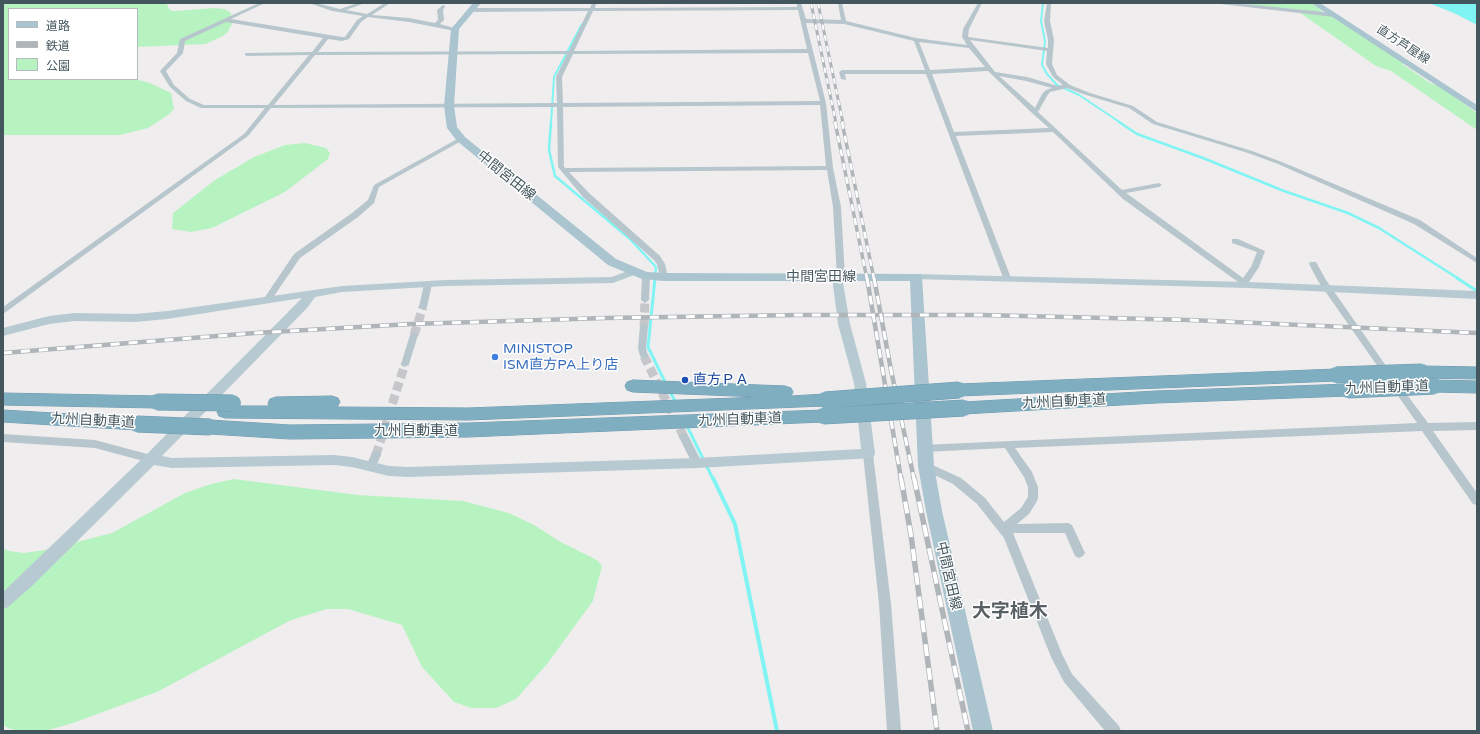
<!DOCTYPE html>
<html>
<head>
<meta charset="utf-8">
<style>
	body { margin:0 }
	#map { position:relative; width:1480px; height:734px; overflow:hidden; background:#f0edee; font-family:"Varela Round","Noto Sans JP",sans-serif }
	canvas { display:block }
	.frame { position:absolute; inset:0; border:4px solid #44565d; pointer-events:none }
	.legend { position:absolute; left:8px; top:8px; width:130px; height:72px; box-sizing:border-box; background:#fff; border:1px solid #b4bbbe; margin:0; padding:5px 7px; list-style:none; font-size:12px; color:#44565d }
	.legend li { display:flex; align-items:center; gap:8px; height:20px }
	.legend b { width:20px; border:1px solid #b4bbbe }
</style>
</head>
<body>
<div id="map">
<canvas width="1480" height="734"></canvas>
<div class="frame"></div>
<ul class="legend">
<li><b style="height:5px;background:#aac5cf"></b>道路</li>
<li><b style="height:5px;background:#afb5b9"></b>鉄道</li>
<li><b style="height:11px;background:#b7f3c1"></b>公園</li>
</ul>
</div>
<script>
const context = document.querySelector('canvas').getContext('2d');
context.lineJoin = 'round';
function fillPath(path, color) {
  context.fillStyle = color;
  context.fill(path, 'evenodd');
}
function toPath(rows) {
  const path = new Path2D();
  for (const r of rows) {
    path.moveTo(r[0], r[1]);
    for (let i = 2; i < r.length; i += 2) path.lineTo(r[i], r[i + 1]);
  }
  return path;
}
function stroke(path, color, width, dash) {
  context.strokeStyle = color;
  context.lineWidth = width;
  context.lineCap = dash ? 'butt' : 'round';
  context.setLineDash(dash || []);
  context.stroke(path);
}
function drawText(font, color, halo, rows, align = 'center') {
  context.font = font + ' "Varela Round","Noto Sans JP",sans-serif';
  context.lineWidth = 3;
  context.setLineDash([]);
  context.textBaseline = 'middle';
  context.strokeStyle = halo;
  context.fillStyle = color;
  for (const [text, x, y, turn = 0] of rows) {
    context.save();
    context.translate(x, y);
    context.rotate((+turn || 0) * Math.PI / 180);
    context.textAlign = isNaN(turn) ? turn : align;
    if (halo) context.strokeText(text, 0, 0);
    context.fillText(text, 0, 0);
    context.restore();
  }
}
fillPath(toPath([
	[3,3,166,3,170,10,175,11,214,8,225,9,231,13,232,24,227,33,221,37,205,44,137,47,137,9,9,9,9,79,135,79,150,83,171,93,174,109,168,115,148,128,120,135,3,135],
	[1232,3,1311,3,1323,11,1321,12],
	[1299,12,1330,16,1338,19,1404,63,1402,64,1430,83,1441,87,1477,113,1477,130,1391,71,1376,66],
	[305,143,326,148,330,153,328,159,285,192,212,228,191,232,172,229,173,213,215,180,254,157,285,145],
	[234,479,358,495,463,501,509,513,534,525,559,541,597,560,602,566,593,601,547,664,516,699,496,708,471,708,454,702,422,667,402,625,348,609,327,609,291,620,157,692,73,723,45,731,19,731,10,729,3,725,3,548,9,551,24,553,45,550,112,533,185,493,211,484]
]), '#b7f3c1');
fillPath(toPath([
	[1429,3,1477,3,1477,25,1456,14]
]), '#7ff4f3');
stroke(toPath([
	[1043,3,1041,21,1045,41,1042,65,1047,74,1057,85,1079,95,1121,123],
	[551,123,554,77,582,24]
]), '#7ff4f3', 2);
stroke(toPath([
	[551,122,549,150,555,176,630,239,656,267,655,279],
	[1119,122,1137,134,1203,158,1284,191,1348,213,1379,228,1459,279]
]), '#7ff4f3', 2.5);
stroke(toPath([
	[655,278,648,347,666,384],
	[1457,278,1477,291],
	[669,390,676,403],
	[686,424,713,479]
]), '#7ff4f3', 3);
stroke(toPath([
	[713,478,735,524,777,731]
]), '#7ff4f3', 4);
stroke(toPath([
	[644,326,645,300],
	[414,335,423,307],
	[644,356,684,437],
	[376,455,405,364]
]), '#c5c7ca', 9, [9, 4.5]);
const highway = toPath([
	[1422,366,1477,367,1477,379,1422,378,1416,376,1414,372,1416,368,1422,366],
	[1336,369,1342,371,1344,375,1342,379,1336,381,959,396,953,394,951,390,953,386,959,384,1336,369],
	[633,380,785,386,791,388,793,392,791,396,825,394,831,396,833,400,831,404,825,406,468,420,225,418,219,416,217,412,219,408,225,406,269,406,268,403,270,399,276,397,332,396,338,398,340,402,337,407,468,408,761,397,633,392,627,390,625,386,627,382,633,380],
	[1434,380,1477,381,1477,393,1434,392,1428,390,1426,386,1428,382,1434,380],
	[1348,384,1354,386,1356,390,1354,394,1348,396,1156,403,964,414,958,412,956,408,958,404,964,402,1156,391,1348,384],
	[3,393,157,396,163,398,165,402,163,406,157,408,3,405,3,393],
	[3,410,137,418,143,419,146,424,143,429,137,430,3,422,3,410],
	[823,410,829,412,831,416,829,420,823,422,468,437,290,439,210,434,204,432,201,427,204,422,210,420,290,425,468,423,823,410]
]);
stroke(highway, '#6b99ad', 1);
fillPath(toPath([
	[201,3,242,3,240,4,203,4,201,3],
	[259,3,265,3,231,19,342,37,345,37,357,20,363,16,332,11,309,3,316,3,340,9,358,3,365,3,346,10,367,14,385,3,390,3,372,15,409,18,435,23,438,20,437,10,443,5,445,6,443,10,444,20,440,24,458,29,455,31,409,22,368,17,361,22,349,39,342,41,328,39,318,52,569,51,588,11,471,12,468,10,471,8,590,8,592,3,596,4,595,8,797,7,797,3,801,3,806,19,841,20,838,3,842,3,846,21,916,38,967,45,962,37,963,29,978,3,982,3,969,29,968,37,1048,48,1048,40,1044,21,1047,3,1051,3,1050,21,1054,40,1052,64,1057,75,1070,85,1090,93,1133,106,1157,122,1252,151,1282,162,1420,220,1477,258,1477,263,1414,224,1278,164,1248,153,1153,124,1129,108,1086,95,1067,88,1050,92,1047,96,1038,112,1122,190,1159,183,1162,185,1159,187,1126,193,1129,195,1243,278,1251,267,1257,252,1232,243,1232,239,1238,239,1265,251,1259,267,1249,282,1252,285,1251,287,1245,287,1123,199,1053,132,956,136,1011,278,1010,280,1004,280,926,74,845,74,846,80,841,79,839,72,842,70,925,70,914,41,844,24,806,23,826,103,833,168,841,207,845,277,844,279,841,280,837,277,833,207,827,170,569,172,589,193,660,256,665,264,668,277,664,280,660,277,657,264,654,260,583,197,558,167,557,107,271,108,248,136,3,314,3,307,244,134,265,108,201,108,186,101,170,87,160,71,177,53,180,39,259,3],
	[798,10,807,49,574,51,593,11,798,10],
	[226,22,323,38,312,52,245,53,245,55,247,56,309,55,268,105,204,105,190,99,174,85,166,71,183,53,185,41,226,22],
	[970,40,1047,51,1046,64,1053,77,1063,85,1058,86,1027,77,995,72,970,40],
	[919,42,969,48,985,67,930,70,919,42],
	[808,53,820,101,563,103,562,77,573,54,808,53],
	[567,54,556,77,557,103,274,105,315,55,567,54],
	[988,71,1032,113,1049,128,954,132,932,74,988,71],
	[999,76,1026,81,1052,88,1046,90,1042,94,1035,108,999,76],
	[820,105,826,166,566,168,564,167,563,107,820,105],
	[1219,3,1235,3,1334,13,1337,15,1334,17,1221,4,1219,3],
	[461,137,463,138,463,140,379,187,374,203,358,217,300,258,270,302,264,302,263,300,294,254,352,213,368,200,374,185,461,137],
	[1310,262,1316,262,1326,280,1391,373,1393,375,1391,377,1385,377,1318,281,1309,264,1310,262],
	[646,273,650,276,649,300,645,303,641,300,642,276,646,273],
	[428,281,432,284,427,307,423,310,419,307,424,284,428,281],
	[644,323,648,326,646,348,648,356,644,359,640,356,638,348,640,326,644,323],
	[414,332,418,335,409,364,405,367,402,366,401,364,410,335,414,332],
	[1396,383,1399,384,1428,423,1477,422,1477,430,1433,431,1477,493,1477,505,1473,504,1422,431,1015,448,1032,472,1038,487,1038,498,1037,501,1029,514,1017,524,1068,523,1072,525,1085,553,1083,556,1079,558,1075,556,1065,533,1013,533,1062,654,1072,674,1119,726,1121,731,1105,731,1064,682,1051,657,1004,538,977,504,953,484,922,469,921,466,922,463,926,462,961,478,985,498,1004,522,1021,508,1028,497,1028,487,1024,477,1005,448,925,452,921,451,920,448,921,445,1417,423,1391,386,1396,383],
	[684,433,687,434,689,437,702,463,701,466,697,467,693,466,692,463,679,437,681,434,684,433],
	[3,434,95,440,151,455,155,456,156,459,155,462,151,463,95,448,3,442,3,434],
	[868,450,872,451,873,454,891,604,901,731,887,731,879,604,863,454,864,451,868,450],
	[376,451,380,452,381,455,376,466,375,469,371,470,367,469,366,466,371,455,372,452,376,451]
]), '#b7c6cc');
fillPath(toPath([
	[633,269,637,270,638,272,637,274,613,283,446,286,342,292,315,297,307,308,162,456,172,458,334,455,352,457,389,466,408,467,697,458,861,449,854,383,838,324,832,277,837,274,842,277,850,324,866,383,875,454,873,458,697,468,408,477,389,476,352,467,334,465,172,468,154,465,33,585,8,607,3,609,3,592,146,455,302,298,167,319,135,322,75,321,49,324,3,336,3,328,49,316,75,313,135,314,167,311,342,286,446,280,612,277,633,269],
	[916,274,1248,282,1477,291,1477,299,1248,288,912,279,911,277,916,274]
]), '#b7cad2');
fillPath(toPath([
	[473,3,481,3,459,29,454,106,457,127,465,137,616,259,647,272,664,273,920,274,922,277,934,466,942,511,993,731,973,731,926,511,918,466,910,281,664,281,642,279,608,265,457,141,447,128,444,106,451,29,473,3],
	[1311,3,1320,3,1477,105,1477,112,1311,3]
]), '#aac5cf');
fillPath(highway, '#80aec1');
const railFar3 = toPath([
	[811,3,836,123],
	[818,3,843,123]
]);
const railFar2 = toPath([
	[835,122,867,279],
	[842,122,874,279]
]);
const railFar1 = toPath([
	[867,278,901,479],
	[874,278,891,370,914,479],
	[3,353,255,333,411,324,606,318,798,315,981,315,1190,320,1477,333]
]);
const rail = toPath([
	[901,478,911,535,937,731],
	[914,478,968,731]
]);
stroke(railFar3, '#afb5b9', 3);
stroke(railFar2, '#afb5b9', 3.5);
stroke(railFar1, '#afb5b9', 4.5);
stroke(rail, '#afb5b9', 5.5);
stroke(railFar3, '#fff', 2, [5.5]);
stroke(railFar2, '#fff', 2.5, [7]);
stroke(railFar1, '#fff', 3, [9]);
stroke(rail, '#fff', 4, [12]);
const highwayBridge = toPath([
	[1336,375,1422,372],
	[1348,390,1434,386],
	[825,400,959,390],
	[157,402,233,403],
	[823,416,964,408],
	[137,424,210,427]
]);
stroke(highwayBridge, '#6b99ad', 17, []);
stroke(highwayBridge, '#80aec1', 16);
for (const [x, y, r, color] of [
	[495,357,4,"#3f7fe0"],
	[685,380,4,"#1a4fb4"]
]) {
  const dot = new Path2D();
  dot.arc(x, y, r, 0, 2 * Math.PI);
  context.fillStyle = color;
  context.fill(dot);
  stroke(dot, '#fff', 1.5);
}
drawText('12px', '#44565d', '#fff', [
	["直方芦屋線",1403,45,33]
]);
drawText('14px', '#44565d', '#fff', [
	["中間宮田線",506,176,39],
	["中間宮田線",821,277],
	["九州自動車道",1387,388,-2],
	["九州自動車道",1064,402,-3],
	["九州自動車道",740,420,-2],
	["九州自動車道",93,421,3],
	["九州自動車道",416,431],
	["中間宮田線",948,576,77]
]);
drawText('14px', '#366cbe', '#fff', [
	["MINISTOP",503,349],
	["ISM直方PA上り店",503,365]
], 'left');
drawText('14px', '#164399', '#fff', [
	["直方ＰＡ",693,380]
], 'left');
drawText('bold 19px', '#596063', '#fff', [
	["大字植木",1010,612]
]);
</script>
</body>
</html>
